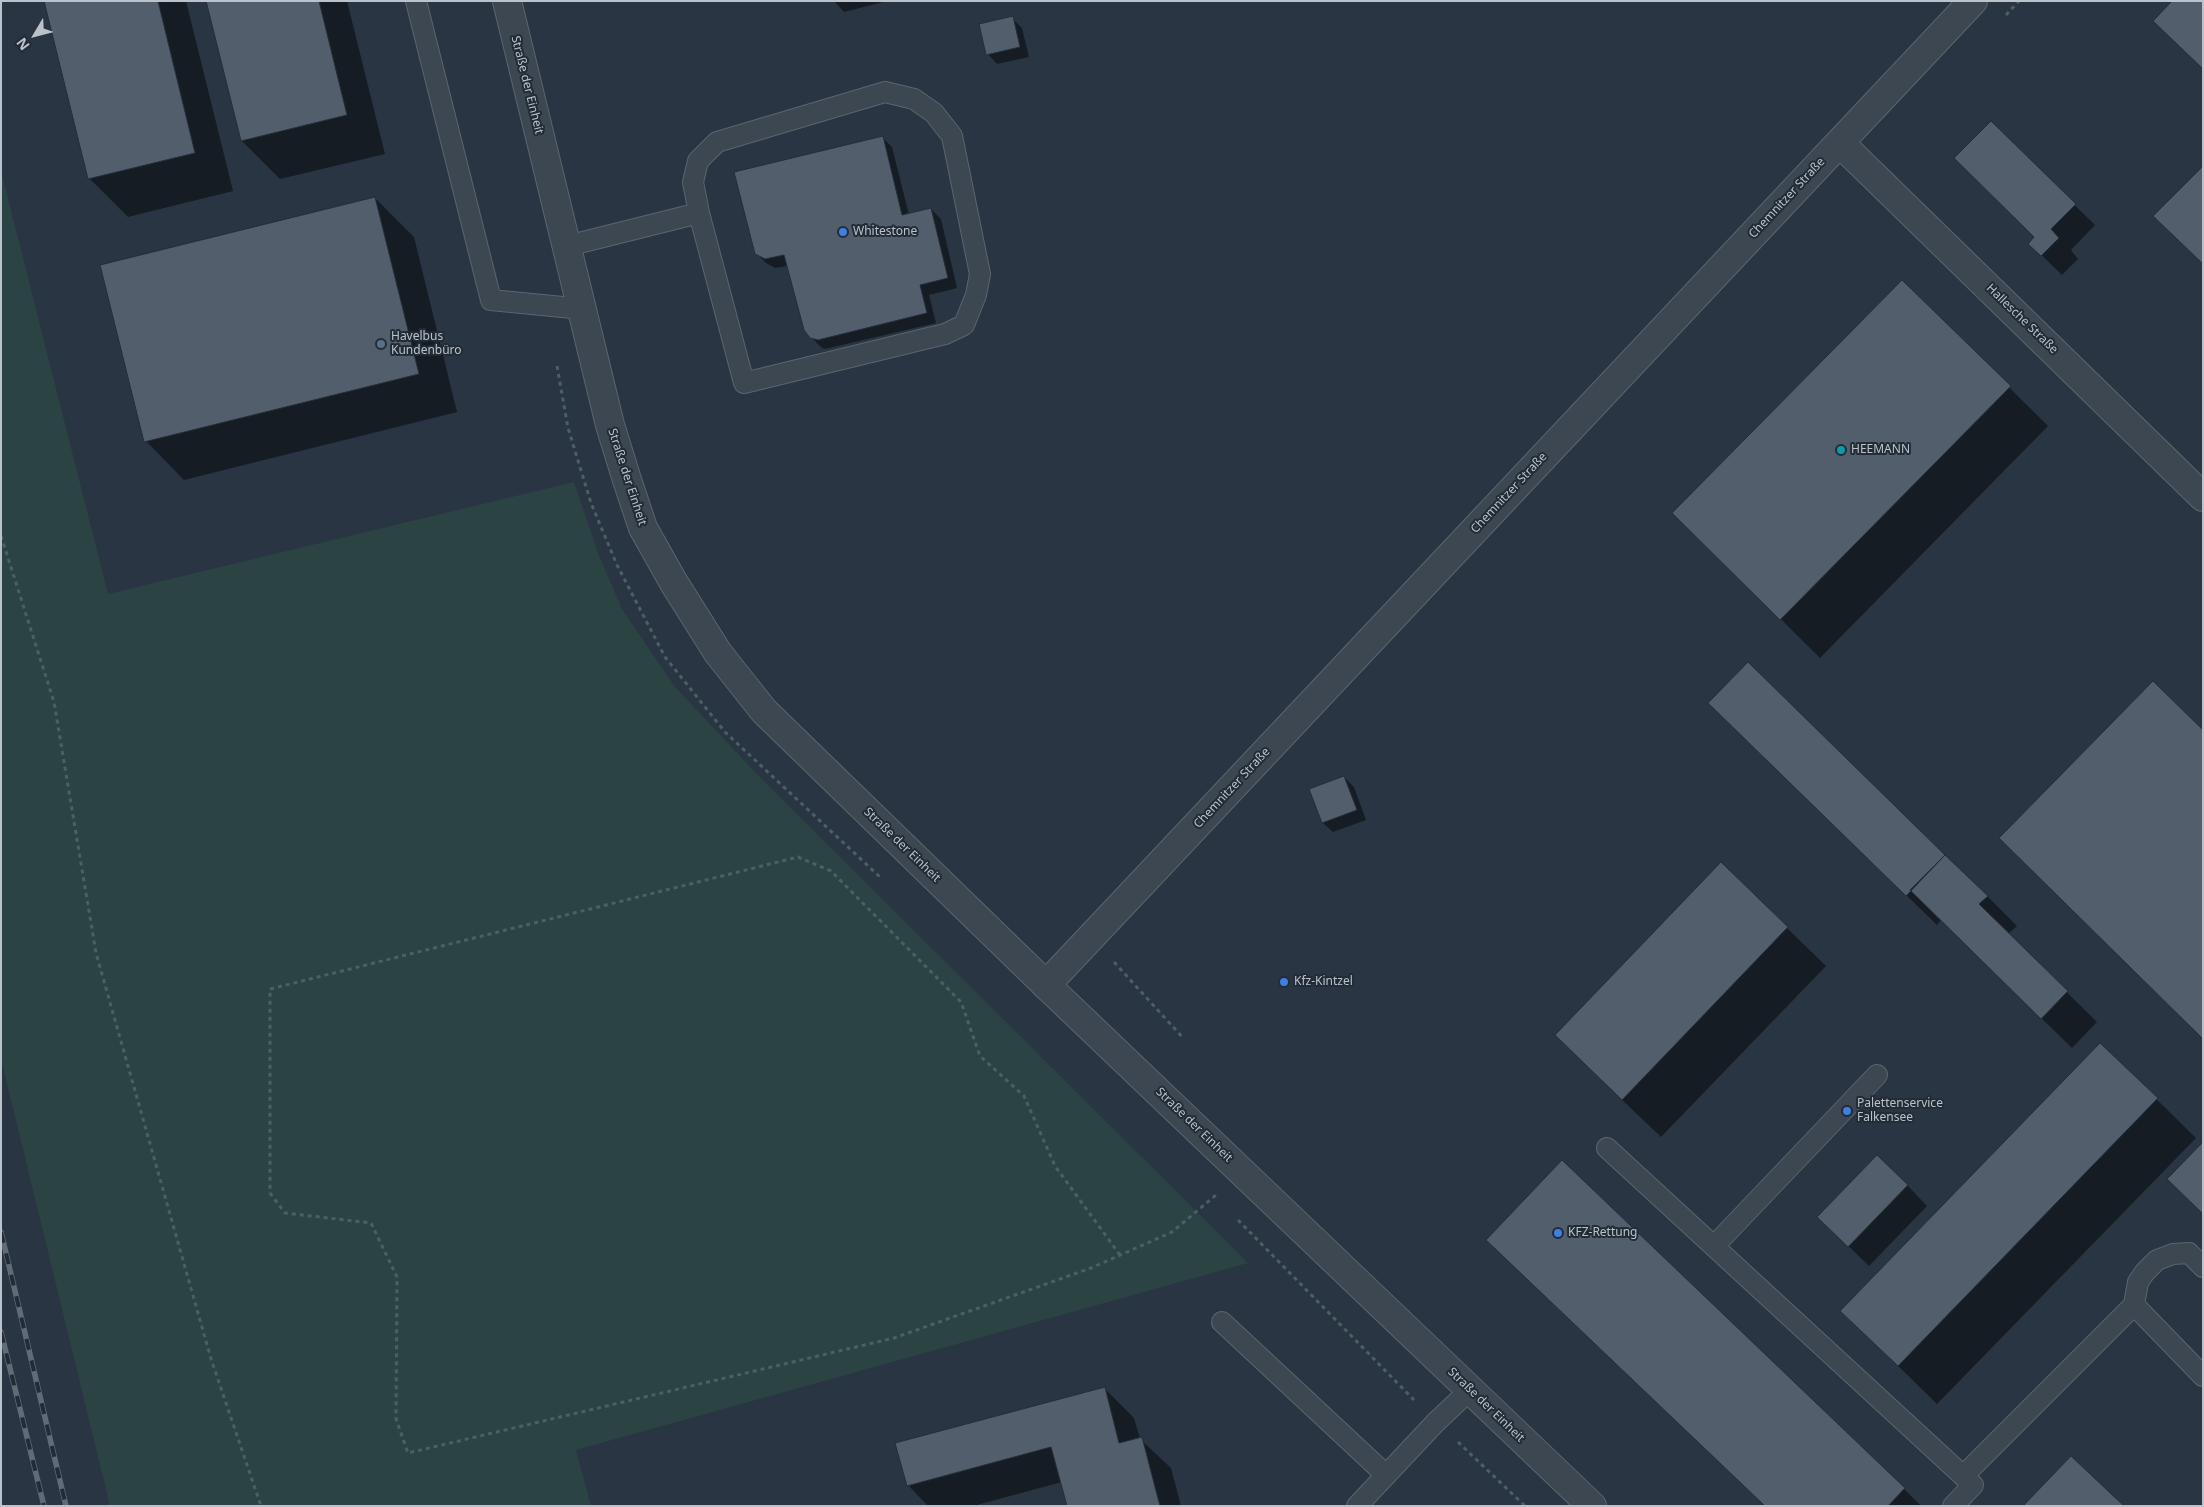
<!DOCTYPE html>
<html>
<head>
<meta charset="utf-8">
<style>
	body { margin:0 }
	#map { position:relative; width:2204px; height:1507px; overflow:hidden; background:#293542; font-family:"Noto Sans",sans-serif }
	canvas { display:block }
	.frame { position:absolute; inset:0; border:2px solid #bbc2cc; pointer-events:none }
	.north { position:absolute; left:10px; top:10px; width:50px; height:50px; -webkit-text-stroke:4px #222c37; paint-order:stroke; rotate:233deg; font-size:14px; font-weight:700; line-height:20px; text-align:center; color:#bbc2cc }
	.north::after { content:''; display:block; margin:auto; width:18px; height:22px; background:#bbc2cc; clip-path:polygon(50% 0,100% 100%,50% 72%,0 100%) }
</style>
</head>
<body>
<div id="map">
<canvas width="2204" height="1507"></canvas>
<div class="frame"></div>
<div class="north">N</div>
</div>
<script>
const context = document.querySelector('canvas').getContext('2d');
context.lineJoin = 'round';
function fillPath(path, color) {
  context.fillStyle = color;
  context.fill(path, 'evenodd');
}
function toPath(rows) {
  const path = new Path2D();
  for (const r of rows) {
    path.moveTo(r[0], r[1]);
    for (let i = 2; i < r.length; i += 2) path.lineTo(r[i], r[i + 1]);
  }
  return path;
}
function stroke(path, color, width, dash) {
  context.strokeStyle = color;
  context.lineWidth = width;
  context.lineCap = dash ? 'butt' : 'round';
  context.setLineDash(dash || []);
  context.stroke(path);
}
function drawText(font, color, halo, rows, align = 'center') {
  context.font = font + ' "Noto Sans",sans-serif';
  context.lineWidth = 4;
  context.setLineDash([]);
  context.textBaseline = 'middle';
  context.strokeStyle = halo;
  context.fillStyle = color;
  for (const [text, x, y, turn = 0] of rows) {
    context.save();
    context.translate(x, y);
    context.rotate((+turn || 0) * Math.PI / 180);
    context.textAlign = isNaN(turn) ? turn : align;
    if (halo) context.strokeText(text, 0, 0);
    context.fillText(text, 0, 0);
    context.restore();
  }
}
fillPath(toPath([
	[1,171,108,594,574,482,598,553,622,609,675,687,758,775,1248,1263,576,1450,591,1506,110,1506,1,1059]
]), '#2c4344');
fillPath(toPath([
	[46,1,186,1,233,191,128,217,89,178],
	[207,1,347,1,385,154,280,179,242,141],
	[834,1,887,1,844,12],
	[1012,18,1022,28,1029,57,997,64,988,54],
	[1991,123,2095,225,2071,250,2078,259,2062,275,2030,244,2036,238],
	[882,137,892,147,909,215,931,209,941,219,957,288,929,295,936,323,825,349,822,348,811,337,788,266,775,268,766,263,756,253],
	[375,198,414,237,457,412,184,480,146,441],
	[1902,281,2048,426,1820,658,1674,513],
	[1739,733,1987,896,2017,926,2008,934,2097,1022,2072,1048,1941,920,1937,925],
	[1344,777,1354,787,1366,820,1333,832,1323,823,1311,789],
	[1787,928,1826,966,1661,1137,1595,1074],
	[2100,1044,2196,1138,1937,1404,1842,1311],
	[1907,1185,1927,1206,1869,1266,1839,1237],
	[1104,1388,1134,1418,1140,1439,1171,1468,1181,1506,1068,1506,1062,1482,973,1506,928,1506,908,1485],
	[1904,1489,1921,1506,1765,1506]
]), '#0007');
const building = toPath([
	[44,1,158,1,195,153,88,179,44,1],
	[206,1,319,1,347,115,241,141,206,1],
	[2172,1,2203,1,2203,69,2153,21,2172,1],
	[1013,16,1020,47,986,55,979,24,1013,16],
	[1991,121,2076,204,2051,229,2059,238,2041,256,2028,244,2034,237,1954,158,1991,121],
	[883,136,902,215,931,208,948,278,920,285,927,313,818,340,810,338,804,330,784,255,765,259,755,254,734,172,883,136],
	[2203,166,2203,264,2153,216,2203,166],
	[375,197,419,374,144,442,100,265,375,197],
	[1902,280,2011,386,1780,620,1672,513,1902,280],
	[1748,662,1945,855,1906,896,1708,703,1748,662],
	[2153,681,2203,730,2203,1039,1999,838,2153,681],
	[1344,776,1357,810,1322,823,1309,789,1344,776],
	[1945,855,1988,896,1979,904,2068,991,2041,1019,1910,890,1945,855],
	[1721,862,1788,927,1622,1100,1555,1035,1721,862],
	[2100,1043,2158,1098,1898,1366,1840,1311,2100,1043],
	[2203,1142,2203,1214,2167,1179,2203,1142],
	[1877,1155,1908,1185,1848,1247,1817,1217,1877,1155],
	[1562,1160,1905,1488,1888,1506,1765,1506,1486,1240,1562,1160],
	[1105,1387,1119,1443,1142,1437,1160,1506,1067,1506,1051,1447,907,1486,895,1443,1105,1387],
	[2071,1456,2124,1506,2023,1506,2071,1456]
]);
fillPath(building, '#535e6d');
stroke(building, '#242e39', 1);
const service = toPath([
	[416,1,491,300,583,309],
	[885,92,914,99,934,113,952,136,980,274,976,295,964,325,945,334,744,383,699,213,693,182,698,161,717,142,885,92],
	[567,246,699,213],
	[1607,1148,1973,1485,1953,1506],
	[1714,1246,1877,1075],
	[2134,1305,2203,1376],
	[1222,1322,1385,1474],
	[1963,1476,2134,1305,2138,1282,2145,1272,2157,1260,2173,1254,2189,1253,2203,1267],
	[1357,1506,1436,1422,1470,1390]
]);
const minor = toPath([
	[1840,143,2203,497],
	[1046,985,1973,1]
]);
const tertiary = toPath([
	[507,1,610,425,627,480,643,528,674,583,718,653,764,711,1046,985,1592,1506]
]);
stroke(service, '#5c656f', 22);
stroke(minor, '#5c656f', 30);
stroke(tertiary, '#5c656f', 30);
stroke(toPath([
	[2006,15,2019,1],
	[557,366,568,428,591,503,617,565,665,657,725,732,880,877],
	[1,536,54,702,96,953,211,1359,261,1506],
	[1114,962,1184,1039],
	[1238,1220,1414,1400],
	[1120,1255,1055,1166,1024,1096,980,1056,961,1002,831,871,798,857,270,989,270,1193,285,1213,371,1223,397,1277,396,1419,408,1453,894,1338,1091,1268,1172,1232,1216,1195],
	[1458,1442,1525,1506]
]), '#4b6062', 3, [4, 4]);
stroke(service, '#3d4752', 20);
stroke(minor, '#3d4752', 28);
stroke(tertiary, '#3d4752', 28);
const rail = toPath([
	[1,1232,66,1506],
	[1,1332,44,1506]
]);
stroke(rail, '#606b78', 5.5);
stroke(rail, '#222c37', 4, [11]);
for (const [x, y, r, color] of [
	[843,232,5,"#3f7fe0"],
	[381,344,5,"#5c6f8a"],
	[1841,450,5,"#0f9aa8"],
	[1284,982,5,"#3f7fe0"],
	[1847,1111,5,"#3f7fe0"],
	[1558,1233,5,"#3f7fe0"]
]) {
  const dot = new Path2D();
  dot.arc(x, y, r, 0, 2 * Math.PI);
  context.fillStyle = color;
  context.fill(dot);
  stroke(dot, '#222c37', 2);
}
drawText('12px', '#bbc2cc', '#222c37', [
	["Straße der Einheit",527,85,76],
	["Chemnitzer Straße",1787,198,-47],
	["Hallesche Straße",2022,319,44],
	["Straße der Einheit",627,477,72],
	["Chemnitzer Straße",1509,493,-47],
	["Chemnitzer Straße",1232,788,-47],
	["Straße der Einheit",902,845,44],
	["Straße der Einheit",1194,1125,44],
	["Straße der Einheit",1486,1405,44]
]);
drawText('12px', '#bbc2cc', '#222c37', [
	["Whitestone",853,232],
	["Havelbus",391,337],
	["Kundenbüro",391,351],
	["HEEMANN",1851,450],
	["Kfz-Kintzel",1294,982],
	["Palettenservice",1857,1104],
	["Falkensee",1857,1118],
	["KFZ-Rettung",1568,1233]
], 'left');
</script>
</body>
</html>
